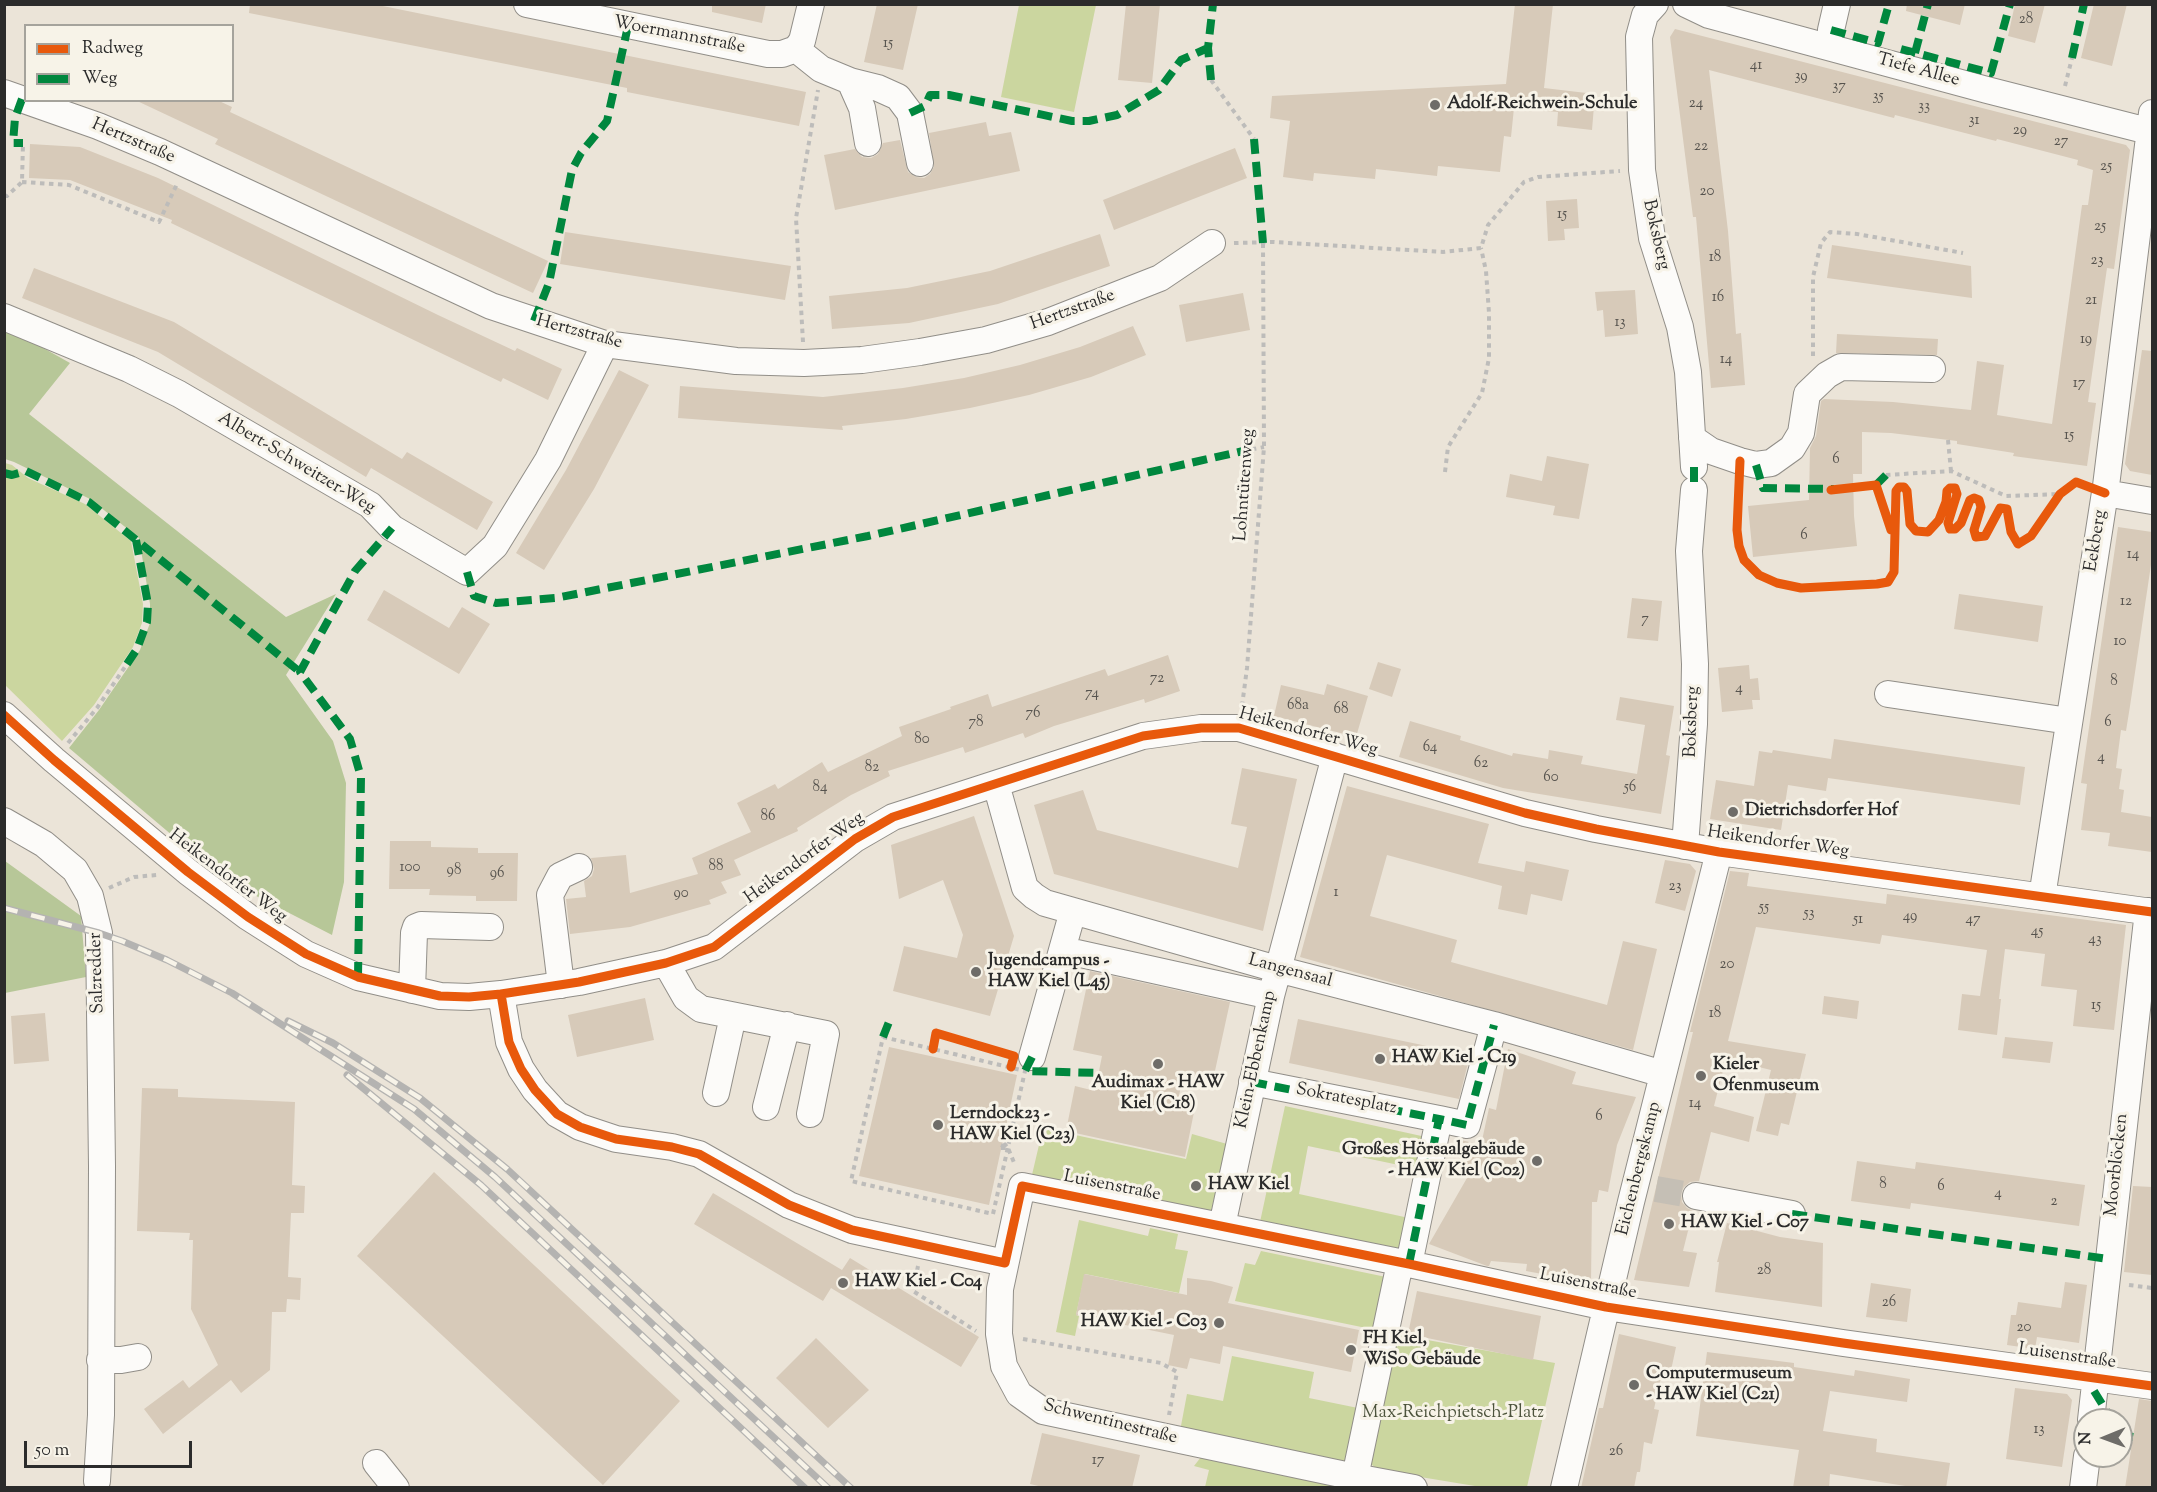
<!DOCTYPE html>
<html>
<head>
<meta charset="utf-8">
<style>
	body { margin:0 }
	#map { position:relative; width:2157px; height:1492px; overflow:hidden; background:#ebe4d8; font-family:"Sorts Mill Goudy",serif }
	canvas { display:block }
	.frame { position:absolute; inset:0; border:6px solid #2b2b2b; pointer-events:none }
	.legend { position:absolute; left:24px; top:24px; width:210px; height:78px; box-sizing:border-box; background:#f7f3e8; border:2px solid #a5a39c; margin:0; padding:8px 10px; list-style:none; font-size:18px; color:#2b2b2b }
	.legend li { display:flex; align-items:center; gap:12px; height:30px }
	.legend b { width:30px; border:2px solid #a5a39c }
	.north { position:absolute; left:2073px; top:1408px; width:60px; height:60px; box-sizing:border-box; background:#f7f3e8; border:2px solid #a5a39c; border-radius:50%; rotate:269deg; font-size:16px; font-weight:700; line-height:24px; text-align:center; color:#2b2b2b }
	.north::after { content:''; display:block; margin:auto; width:21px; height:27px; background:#6e6c68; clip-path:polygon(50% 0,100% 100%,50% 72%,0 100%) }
	.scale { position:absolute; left:24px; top:1441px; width:168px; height:27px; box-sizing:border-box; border:3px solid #2b2b2b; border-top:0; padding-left:8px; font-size:18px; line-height:21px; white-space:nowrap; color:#2b2b2b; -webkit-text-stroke:4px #f7f3e8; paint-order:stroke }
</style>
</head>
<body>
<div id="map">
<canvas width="2157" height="1492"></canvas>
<div class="frame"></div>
<ul class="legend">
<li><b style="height:8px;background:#e8590c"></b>Radweg</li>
<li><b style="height:8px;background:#00873e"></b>Weg</li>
</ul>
<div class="north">N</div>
<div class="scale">50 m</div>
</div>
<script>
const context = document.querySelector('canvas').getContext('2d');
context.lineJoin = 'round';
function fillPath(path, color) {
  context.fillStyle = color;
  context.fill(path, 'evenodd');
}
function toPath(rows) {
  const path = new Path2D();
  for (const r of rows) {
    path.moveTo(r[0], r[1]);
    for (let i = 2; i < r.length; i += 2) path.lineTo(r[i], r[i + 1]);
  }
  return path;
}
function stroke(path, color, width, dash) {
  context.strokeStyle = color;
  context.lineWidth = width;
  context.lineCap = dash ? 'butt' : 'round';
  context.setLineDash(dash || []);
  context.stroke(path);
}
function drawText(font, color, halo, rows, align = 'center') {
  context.font = font + ' "Sorts Mill Goudy",serif';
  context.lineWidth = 6;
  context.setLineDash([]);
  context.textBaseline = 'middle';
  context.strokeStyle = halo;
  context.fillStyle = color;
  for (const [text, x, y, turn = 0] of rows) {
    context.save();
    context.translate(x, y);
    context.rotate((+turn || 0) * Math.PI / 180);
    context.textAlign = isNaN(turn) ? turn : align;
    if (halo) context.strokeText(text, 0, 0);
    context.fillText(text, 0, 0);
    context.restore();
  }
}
fillPath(toPath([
	[1019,5,1096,5,1074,112,1001,97],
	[5,463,12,465,28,478,85,504,131,541,143,604,142,623,133,647,94,705,62,741,5,685],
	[1285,1106,1426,1137,1418,1169,1308,1146,1299,1194,1409,1218,1401,1252,1260,1222],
	[1043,1128,1186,1159,1192,1134,1227,1144,1210,1215,1031,1179],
	[1079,1220,1148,1236,1150,1228,1178,1234,1175,1249,1188,1251,1179,1293,1085,1274,1076,1315,1079,1316,1075,1336,1056,1332],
	[1261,1251,1386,1277,1376,1330,1235,1301,1245,1263,1255,1265],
	[1394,1334,1555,1363,1527,1487,1481,1487,1378,1470,1371,1464],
	[1232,1356,1314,1372,1309,1398,1358,1408,1346,1465,1180,1431,1187,1394,1223,1401],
	[1201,1457,1330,1481,1329,1487,1205,1487,1209,1470,1194,1466]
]), '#cbd69f');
fillPath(toPath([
	[6,327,70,363,29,414,286,617,336,594,286,675,333,741,346,783,344,882,332,935,258,897,199,858,69,748,99,710,140,650,150,623,150,604,139,538,90,499,14,462,5,459,4,328],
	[5,861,81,916,86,977,5,993]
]), '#b7c798');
fillPath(toPath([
	[250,4,373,4,806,92,799,126,627,92,627,88,249,13],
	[712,4,766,4,762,23,712,12],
	[877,4,918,4,903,70,864,62],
	[1126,4,1160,4,1152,83,1118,80],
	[1515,4,1553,4,1544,88,1595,94,1592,130,1557,126,1558,112,1514,108,1511,137,1504,136,1500,172,1438,166,1437,176,1376,169,1375,179,1314,173,1313,181,1283,177,1290,121,1270,118,1272,96,1506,84],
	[1907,4,1965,4,1960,25,1906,11],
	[2015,4,2045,4,2035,43,2008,36],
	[2094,4,2127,4,2112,66,2081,58],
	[1675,29,2126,145,2130,150,2114,269,2107,268,2088,402,2096,403,2087,466,2013,456,2014,453,1957,444,1957,441,1891,433,1862,432,1862,474,1853,474,1854,516,1857,546,1753,557,1748,506,1809,500,1810,448,1816,436,1821,401,1824,399,1893,402,1971,410,1977,361,2004,365,1997,415,2052,424,2082,205,2088,205,2093,170,2077,165,2078,160,1997,139,1996,141,1895,115,1894,118,1709,70,1728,231,1736,334,1741,333,1745,385,1711,388,1696,217,1693,217,1670,37],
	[135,100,217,100,232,107,230,112,548,261,533,293,215,144,218,139],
	[986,122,989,136,1011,132,1020,171,835,210,824,155,855,149,862,157,871,158,878,154,883,143,900,140,908,172,916,177,924,178,930,174,934,167,929,133],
	[30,144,80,147,158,178,438,315,515,351,517,348,562,369,548,400,503,378,501,382,171,223,172,220,70,180,29,178],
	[1235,148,1247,178,1114,230,1103,200],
	[1577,199,1579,228,1564,229,1565,240,1548,241,1546,201],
	[565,232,791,266,785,300,560,264],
	[1100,234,1110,266,998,304,909,323,832,329,829,296,907,288,990,271],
	[1832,245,1971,266,1972,298,1827,278],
	[34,268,174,322,402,459,407,452,493,502,477,530,371,468,366,477,158,352,22,298],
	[1635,290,1638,334,1605,337,1603,310,1597,311,1595,292],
	[1243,293,1250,330,1186,342,1179,305],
	[1133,326,1146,355,1091,377,1029,395,970,408,906,419,842,426,843,430,678,418,680,386,823,397,903,388,964,378,1020,365,1080,347],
	[1837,334,1938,339,1937,355,1836,353],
	[2142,350,2152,351,2152,475,2130,471,2125,464],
	[619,370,649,385,594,489,544,570,516,553,566,470],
	[1547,456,1589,464,1579,519,1553,515,1555,506,1506,497,1510,474,1542,481],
	[2118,527,2152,532,2152,558,2130,706,2126,731,2121,730,2116,768,2122,769,2119,789,2124,790,2121,812,2152,817,2152,852,2108,846,2110,833,2081,830,2087,784,2081,783],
	[384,590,449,628,462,607,490,624,459,674,367,620],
	[1959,594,2043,606,2038,642,1954,629],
	[1632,598,1662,601,1658,641,1627,638],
	[1168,655,1180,691,1145,703,1144,699,1054,726,1025,738,1023,733,965,753,963,747,888,771,890,776,851,795,797,828,798,831,734,860,741,875,721,882,727,893,709,900,711,904,630,927,570,934,566,899,586,897,584,881,592,876,594,869,591,858,626,855,630,893,698,874,692,858,751,832,737,803,775,784,778,789,822,762,828,772,902,736,899,727,951,709,950,707,988,694,992,707,1105,669,1108,676],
	[1378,662,1401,669,1392,697,1369,689],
	[1749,665,1750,679,1758,678,1760,700,1752,700,1753,709,1722,712,1718,668],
	[1327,684,1368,696,1356,737,1274,716,1281,685,1324,695],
	[1620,697,1674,706,1666,755,1670,756,1661,814,1503,788,1399,757,1410,721,1461,736,1460,740,1512,756,1513,753,1548,759,1549,750,1583,756,1581,764,1637,774,1645,725,1616,720],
	[1834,739,2025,767,2020,805,1828,778,1826,791,1788,785,1781,830,1710,819,1716,780,1754,786,1759,751,1772,753,1773,750,1831,759],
	[1242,768,1297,779,1263,931,1054,874,1034,805,1083,790,1097,830,1238,868,1247,827,1231,824],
	[1347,786,1489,824,1478,863,1524,872,1526,861,1569,870,1562,901,1531,894,1527,915,1498,909,1502,886,1387,855,1370,916,1457,940,1451,962,1607,1005,1623,941,1657,949,1633,1050,1300,957],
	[974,816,1014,936,990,1016,893,991,904,946,957,958,963,935,943,880,899,899,891,845],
	[390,841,431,841,431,847,478,848,478,853,518,853,517,901,476,901,476,896,429,895,430,889,389,889],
	[1665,860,1690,864,1696,871,1685,911,1655,903],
	[1730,871,1749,873,1747,886,1886,904,1887,894,2126,925,2114,1030,2073,1026,2077,990,2041,986,2045,954,2005,949,1999,999,2001,999,1997,1035,1958,1030,1962,994,1980,996,1987,950,1882,935,1880,944,1756,927,1728,1041,1806,1054,1789,1125,1781,1123,1778,1136,1756,1131,1771,1070,1726,1059,1714,1106,1754,1117,1749,1142,1711,1132,1699,1181,1690,1182,1684,1187,1681,1193,1682,1202,1687,1208,1693,1211,1683,1251,1697,1253,1689,1287,1634,1280,1693,1032,1690,1032],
	[1090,971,1230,1002,1213,1080,1184,1074,1176,1108,1194,1112,1185,1157,1066,1131,1075,1086,1095,1091,1102,1056,1073,1050],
	[1824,996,1859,1001,1857,1019,1822,1014],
	[645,998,654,1040,577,1057,568,1015],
	[45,1013,49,1061,14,1064,11,1016],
	[1298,1019,1470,1055,1459,1099,1289,1063],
	[2005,1037,2053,1042,2050,1063,2002,1058],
	[889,1047,1017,1075,989,1205,859,1176],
	[1508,1049,1576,1072,1572,1084,1636,1097,1617,1145,1608,1192,1599,1190,1597,1202,1592,1202,1591,1283,1526,1271,1527,1264,1491,1261,1489,1266,1487,1266,1429,1244,1467,1178,1458,1174,1461,1140,1481,1145,1489,1108,1496,1110],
	[142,1088,178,1089,178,1097,295,1102,292,1185,305,1186,304,1213,291,1213,288,1277,301,1278,300,1300,287,1299,286,1312,272,1312,270,1370,241,1393,231,1380,163,1434,144,1409,183,1380,189,1388,218,1365,191,1309,193,1240,189,1240,190,1233,137,1231],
	[1857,1161,1915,1169,1916,1162,2085,1185,2079,1226,1911,1203,1910,1209,1851,1201],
	[434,1172,680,1401,603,1485,357,1256],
	[2133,1186,2152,1187,2152,1275,2124,1272],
	[713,1193,842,1270,850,1258,979,1337,961,1367,831,1288,823,1301,694,1224],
	[1727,1223,1780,1237,1823,1243,1822,1307,1715,1292,1719,1262,1717,1262],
	[1084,1274,1187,1295,1187,1278,1211,1281,1233,1287,1228,1303,1359,1330,1351,1372,1223,1346,1220,1364,1190,1358,1187,1369,1168,1365,1174,1335,1076,1315],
	[2065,1282,2087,1285,2079,1343,2037,1337,2035,1349,2007,1345,2011,1315,2016,1315,2018,1302,2061,1308],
	[1871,1283,1911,1289,1907,1322,1866,1317],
	[1417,1291,1541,1316,1533,1360,1408,1334],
	[1619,1334,1676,1347,1670,1375,1662,1373,1654,1409,1659,1410,1652,1444,1644,1442,1640,1472,1637,1472,1634,1488,1581,1488,1599,1408,1603,1408],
	[816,1338,869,1390,828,1428,776,1378],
	[1707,1352,1794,1363,1794,1367,1854,1376,1855,1370,1910,1379,1907,1402,1830,1391,1823,1431,1877,1439,1876,1452,1950,1463,1946,1488,1918,1488,1830,1474,1829,1488,1793,1488,1799,1450,1696,1436],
	[2015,1388,2067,1394,2072,1400,2062,1467,2006,1459],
	[2139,1399,2152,1401,2152,1488,2125,1488],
	[1042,1433,1140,1455,1132,1488,1047,1488,1030,1484]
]), '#d7cab9');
stroke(toPath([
	[1656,1189,1696,1196]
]), '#c5bfb5', 26, [26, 13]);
const minor = toPath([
	[527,4,768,54,782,54,796,49],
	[1655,4,1645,15,1639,37,1642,170,1652,238,1680,327,1688,372,1694,467],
	[1686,4,1709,15,1987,90,2152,132],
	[1831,30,1837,4],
	[796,49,821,69,850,81,878,88,898,97,910,113,920,163],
	[796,49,802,41,811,4],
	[850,81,862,108,868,143],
	[4,93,98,126,160,152,491,306,605,344,736,361,804,363,862,360,920,352,986,340,1048,322,1160,278,1212,243],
	[4,317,129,369,179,394,370,505,392,528,467,572,495,546,548,460,605,344],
	[1692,438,1711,451,1740,461,1756,465,1771,463,1792,448,1801,433,1807,394,1827,375,1841,367,1932,369],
	[2105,493,2152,501],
	[1888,694,2069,721],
	[4,715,54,760,188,872,248,917,306,954,358,977,440,996,469,997,501,994,579,982,666,963,714,947,855,839,893,817,1143,736,1201,728,1239,728,1525,813,1596,829,1719,852,2152,912],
	[996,784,1025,888,1034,896,1045,903,1277,969,1494,1025,1663,1074],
	[4,821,44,844,75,870,90,896,99,933,102,1166,101,1415,97,1481],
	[1685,846,1694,724,1695,664,1689,551,1694,490],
	[2042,897,2106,486,2152,113],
	[1063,950,1271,996],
	[666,963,686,998,701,1009,826,1034,810,1114],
	[561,985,550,895,560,876,579,867],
	[412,990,414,933,416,927,421,925,490,927],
	[501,994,509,1042,521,1069,535,1090,557,1114,580,1127,616,1139,672,1147,699,1154,789,1205,852,1230,1005,1263],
	[1032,1057,1073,911],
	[1252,1082,1439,1119],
	[716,1093,733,1016],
	[766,1107,787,1025],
	[1696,1196,1792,1214],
	[1222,1226,1271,996,1335,756],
	[1409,1264,1439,1119,1467,1125,1494,1025],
	[100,1360,121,1360,138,1357],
	[2091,1420,2148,911],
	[376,1463,396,1488],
	[1355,1477,1400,1263],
	[1414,1488,1355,1477,1043,1411,1019,1394,1004,1366,999,1334,1000,1289,1022,1186,1409,1264,1606,1307,1843,1343,2152,1386],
	[1564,1488,1631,1202,1719,852],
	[2083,1488,2087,1456]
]);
stroke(minor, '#918e88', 28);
stroke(toPath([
	[1211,80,1254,139],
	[2065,86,2072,58],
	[22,182,69,185,159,222,177,184],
	[4,196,7,196,22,182,23,143],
	[1234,243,1273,242,1443,252,1481,248,1488,225,1524,182,1538,177,1620,171],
	[803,342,796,218,818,90],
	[1813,356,1813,277,1821,243,1830,232,1857,234,1963,253],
	[1948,440,1951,471],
	[1243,451,1264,447],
	[1445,472,1448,447,1482,393,1489,358,1489,313,1486,271,1481,248],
	[1886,475,1951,471,2006,496,2060,494],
	[1242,706,1247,668,1264,447,1263,243],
	[68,743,97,708,127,664],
	[109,888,134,877,157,875],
	[883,1037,1025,1071,993,1214,851,1181,883,1037],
	[1001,1145,1008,1148,1015,1165],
	[1001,1148,1008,1148,1002,1141],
	[918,1266,913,1291,976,1331],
	[2129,1285,2152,1288],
	[1023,1339,1161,1363,1177,1372,1169,1415]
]), '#bdbcba', 4, [4.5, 4.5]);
stroke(minor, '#fcfbf9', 26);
const rail = toPath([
	[4,908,99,933,122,941,167,960,232,993,414,1109,495,1177,828,1488],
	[288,1021,333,1043,420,1098,507,1169,851,1488],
	[347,1075,481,1185,805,1488]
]);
stroke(rail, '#b4b3b1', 7);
stroke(rail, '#f7f3e8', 4.5, [14]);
stroke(toPath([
	[1831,30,1878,43,1889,4],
	[1901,49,1991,73,2010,4],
	[1915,53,1928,4],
	[2072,58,2084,4],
	[1211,80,1208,48,1213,4],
	[22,99,15,118,13,143,23,143],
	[910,113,925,106,930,95,949,95,1072,121,1089,121,1117,115,1159,90,1181,60,1208,48],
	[1254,139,1263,243],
	[534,321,549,283,572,170,581,153,607,121,628,26],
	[1756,465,1763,488,1834,489],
	[1694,467,1694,490],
	[4,473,12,475,26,471,89,502,300,672],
	[1876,485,1886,475],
	[467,572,474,596,496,603,556,598,868,536,1243,451],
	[127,664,137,649,147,622,148,604,136,540],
	[358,977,361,777,350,739,300,672,355,571,392,528],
	[883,1037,889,1022],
	[1032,1057,1025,1071,1098,1073],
	[1252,1082,1439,1119],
	[1792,1214,2108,1259],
	[1409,1264,1439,1119,1467,1125,1494,1025],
	[2094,1391,2112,1420],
	[2121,1435,2133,1437]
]), '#00873e', 8, [15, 8]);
stroke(toPath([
	[1740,461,1737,530,1739,546,1744,560,1759,575,1777,583,1801,588,1877,584,1888,582,1894,572,1896,491,1899,487,1904,487,1907,491,1910,524,1916,531,1928,532,1939,520,1946,502,1947,491,1950,488,1955,488,1957,494,1948,523,1950,529,1955,529,1961,523,1970,500,1974,498,1979,500,1981,507,1974,530,1976,537,1985,536,2000,508,2007,509,2011,532,2018,544,2031,536,2060,494,2076,482,2105,493],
	[1831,490,1876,485,1891,530],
	[4,715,54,760,188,872,248,917,306,954,358,977,440,996,469,997,501,994,579,982,666,963,714,947,855,839,893,817,1143,736,1201,728,1239,728,1525,813,1596,829,1719,852,2152,912],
	[501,994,509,1042,521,1069,535,1090,557,1114,580,1127,616,1139,672,1147,699,1154,789,1205,852,1230,1005,1263,1022,1186,1409,1264,1606,1307,1843,1343,2152,1386],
	[933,1049,936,1033,1014,1056,1011,1067]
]), '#e8590c', 9);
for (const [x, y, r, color] of [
	[1435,105,6,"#6e6c68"],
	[1733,812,6,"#6e6c68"],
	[976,972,6,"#6e6c68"],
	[1380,1059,6,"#6e6c68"],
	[1158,1064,6,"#6e6c68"],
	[1701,1076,6,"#6e6c68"],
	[938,1125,6,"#6e6c68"],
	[1537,1161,6,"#6e6c68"],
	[1196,1186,6,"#6e6c68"],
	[1669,1224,6,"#6e6c68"],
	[843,1283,6,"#6e6c68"],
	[1219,1323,6,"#6e6c68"],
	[1351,1350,6,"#6e6c68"],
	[1634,1385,6,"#6e6c68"]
]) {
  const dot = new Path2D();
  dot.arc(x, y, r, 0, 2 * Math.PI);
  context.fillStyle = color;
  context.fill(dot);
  stroke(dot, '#f7f3e8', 2);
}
drawText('15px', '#56534e', null, [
	["28",2026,20],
	["15",888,44],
	["41",1756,66],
	["39",1801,77],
	["37",1839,87],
	["35",1878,97],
	["24",1696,104],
	["33",1924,107],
	["31",1974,121],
	["29",2020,131],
	["27",2061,142],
	["22",1701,147],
	["25",2106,167],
	["20",1707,192],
	["15",1562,215],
	["25",2100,227],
	["18",1715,258],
	["23",2097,261],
	["16",1718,298],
	["21",2091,301],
	["13",1620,323],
	["19",2086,340],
	["14",1726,360],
	["17",2079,384],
	["15",2069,436],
	["6",1836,460],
	["6",1804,536],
	["14",2133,555],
	["12",2126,602],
	["7",1645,620],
	["10",2120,642],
	["72",1157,679],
	["8",2114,682],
	["4",1739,689],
	["74",1092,694],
	["68a",1298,706],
	["68",1341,710],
	["76",1033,714],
	["78",976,723],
	["6",2108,723],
	["80",922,740],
	["64",1430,748],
	["4",2101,758],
	["62",1481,764],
	["82",872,768],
	["60",1551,778],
	["84",820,788],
	["56",1630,788],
	["86",768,817],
	["88",716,867],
	["100",410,868],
	["98",454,871],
	["96",497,874],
	["23",1675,887],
	["1",1336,893],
	["90",681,894],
	["55",1764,908],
	["53",1809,914],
	["49",1910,917],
	["51",1858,920],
	["47",1973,920],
	["45",2037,932],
	["43",2095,940],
	["20",1727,965],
	["15",2096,1006],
	["18",1715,1014],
	["14",1695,1104],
	["6",1599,1117],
	["8",1883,1185],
	["6",1941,1187],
	["4",1998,1194],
	["2",2054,1202],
	["28",1764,1271],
	["26",1889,1303],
	["20",2024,1328],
	["13",2039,1430],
	["26",1616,1452],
	["17",1098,1461]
]);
drawText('18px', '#2b2b2b', '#f7f3e8', [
	["Woermannstraße",679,36,11],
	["Tiefe Allee",1918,71,15],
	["Hertzstraße",133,142,23],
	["Boksberg",1655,235,77],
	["Hertzstraße",1073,311,-20],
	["Hertzstraße",579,333,15],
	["Albert-Schweitzer-Weg",296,464,31],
	["Lohntütenweg",1246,485,-86],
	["Eekberg",2097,541,-81],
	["Boksberg",1693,722,-88],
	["Heikendorfer Weg",1308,733,15],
	["Heikendorfer Weg",1778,843,8],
	["Heikendorfer Weg",805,859,-36],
	["Heikendorfer Weg",227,877,37],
	["Langensaal",1290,972,15],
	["Salzredder",98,973,-92],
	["Klein-Ebbenkamp",1257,1060,-78],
	["Sokratesplatz",1346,1100,11],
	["Moorblöcken",2118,1165,-84],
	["Eichenbergskamp",1640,1169,-76],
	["Luisenstraße",1112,1187,11],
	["Luisenstraße",1588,1285,11],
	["Luisenstraße",2067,1357,8],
	["Schwentinestraße",1110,1423,14]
]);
drawText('bold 18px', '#2b2b2b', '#f7f3e8', [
	["Adolf-Reichwein-Schule",1447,105],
	["Dietrichsdorfer Hof",1745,812],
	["Jugendcampus -",988,962],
	["HAW Kiel (L45)",988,983],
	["HAW Kiel - C19",1392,1059],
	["Kieler",1713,1066],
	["Ofenmuseum",1713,1087],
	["Audimax - HAW",1158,1084,"center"],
	["Kiel (C18)",1158,1105,"center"],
	["Lerndock23 -",950,1115],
	["HAW Kiel (C23)",950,1136],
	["Großes Hörsaalgebäude",1525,1151,"right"],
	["- HAW Kiel (C02)",1525,1172,"right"],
	["HAW Kiel",1208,1186],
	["HAW Kiel - C07",1681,1224],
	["HAW Kiel - C04",855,1283],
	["HAW Kiel - C03",1207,1323,"right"],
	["FH Kiel,",1363,1340],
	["WiSo Gebäude",1363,1361],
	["Computermuseum",1646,1375],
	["- HAW Kiel (C21)",1646,1396]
], 'left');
drawText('18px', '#4c533c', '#f7f3e8', [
	["Max-Reichpietsch-Platz",1453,1414]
]);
</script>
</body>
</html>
